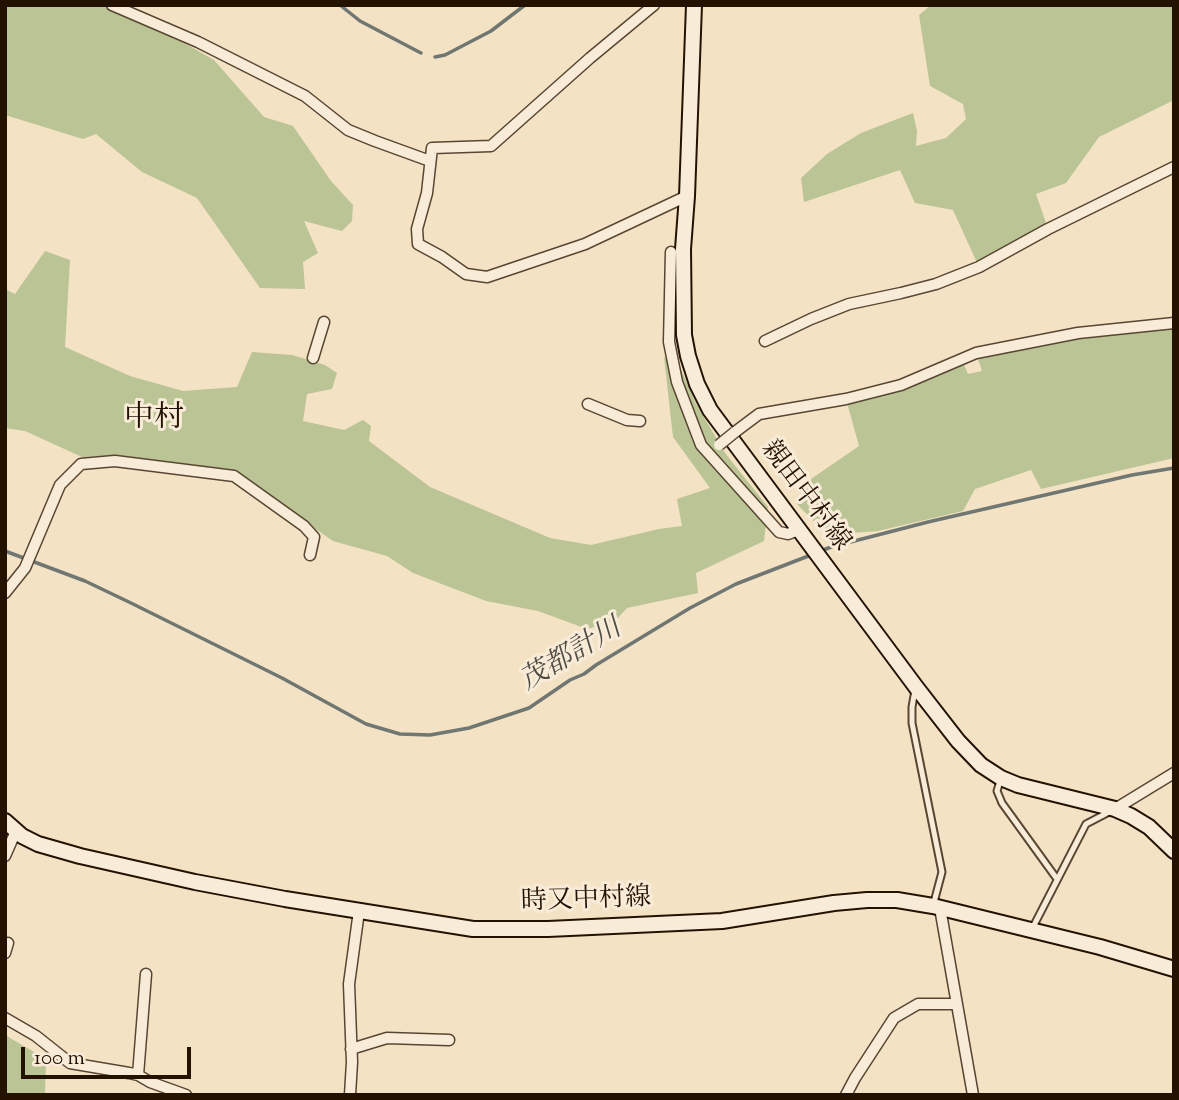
<!DOCTYPE html>
<html>
<head>
<meta charset="utf-8">
<style>
	body { margin:0 }
	#map { position:relative; width:1179px; height:1100px; overflow:hidden; background:#f4e2c4; font-family:"Sorts Mill Goudy",serif }
	canvas { display:block }
	.frame { position:absolute; inset:0; border:7px solid #241201; pointer-events:none }
	.scale { position:absolute; left:21px; top:1047px; width:170px; height:32px; box-sizing:border-box; border:4px solid #241201; border-top:0; padding-left:9px; font-size:21px; line-height:24px; white-space:nowrap; color:#241201; -webkit-text-stroke:5px #f8ecd9; paint-order:stroke }
</style>
</head>
<body>
<div id="map">
<canvas width="1179" height="1100"></canvas>
<div class="frame"></div>
<div class="scale">100 m</div>
</div>
<script>
const context = document.querySelector('canvas').getContext('2d');
context.lineJoin = 'round';
function fillPath(path, color) {
  context.fillStyle = color;
  context.fill(path, 'evenodd');
}
function toPath(rows) {
  const path = new Path2D();
  for (const r of rows) {
    path.moveTo(r[0], r[1]);
    for (let i = 2; i < r.length; i += 2) path.lineTo(r[i], r[i + 1]);
  }
  return path;
}
function stroke(path, color, width, dash) {
  context.strokeStyle = color;
  context.lineWidth = width;
  context.lineCap = dash ? 'butt' : 'round';
  context.setLineDash(dash || []);
  context.stroke(path);
}
function drawText(font, color, halo, rows, align = 'center') {
  context.font = font + ' "Sorts Mill Goudy","Noto Serif JP",serif';
  context.lineWidth = 6;
  context.setLineDash([]);
  context.textBaseline = 'middle';
  context.strokeStyle = halo;
  context.fillStyle = color;
  for (const [text, x, y, turn = 0] of rows) {
    context.save();
    context.translate(x, y);
    context.rotate((+turn || 0) * Math.PI / 180);
    context.textAlign = isNaN(turn) ? turn : align;
    if (halo) context.strokeText(text, 0, 0);
    context.fillText(text, 0, 0);
    context.restore();
  }
}
fillPath(toPath([
	[5,5,100,5,105,7,174,37,214,60,264,117,293,126,331,181,353,205,352,221,342,231,304,221,318,253,303,262,305,289,260,288,197,198,142,172,96,134,83,139,5,115],
	[931,5,1174,5,1174,100,1099,137,1066,183,1036,194,1048,229,979,267,953,210,915,203,900,170,804,202,801,178,827,154,861,133,913,113,917,131,916,146,946,138,966,119,963,104,930,86,919,15],
	[45,251,70,260,65,347,130,376,183,391,237,387,252,352,292,355,325,365,337,373,332,389,307,394,303,421,344,430,363,420,371,426,369,441,430,487,550,538,591,545,659,529,682,526,677,499,710,488,673,437,664,357,681,369,695,402,725,453,768,507,764,541,696,573,698,593,627,608,615,621,587,629,538,611,486,601,413,573,387,556,333,541,236,473,124,456,82,457,25,431,5,428,5,289,15,294],
	[1174,324,1174,458,1041,489,1031,470,975,489,963,511,878,531,827,535,797,504,811,479,859,446,846,399,901,385,961,358,968,374,982,371,976,353],
	[5,1035,46,1059,45,1095,5,1095]
]), '#bac495');
stroke(toPath([
	[340,5,360,21,421,53],
	[435,57,445,55,491,31,525,5],
	[5,551,85,581,131,603,282,678,366,724,400,734,430,735,469,728,529,708,570,680,584,674,596,665,690,608,736,584,811,555],
	[818,552,831,547,928,522,1132,475,1174,468]
]), '#707773', 3.5);
const lane = toPath([
	[915,690,912,707,912,723,942,872,933,906],
	[1000,781,997,791,1002,803,1057,879],
	[1032,929,1086,824,1109,812]
]);
const street = toPath([
	[112,5,198,42,305,96,348,130,375,141,430,161],
	[654,5,590,58,491,146,432,148,427,193,417,229,418,244,442,257,466,274,487,277,585,244,687,196],
	[671,252,669,342,677,382,701,445,779,532,788,534,798,530],
	[765,341,811,319,849,304,901,293,936,284,979,267,1048,229,1174,167],
	[313,358,324,322],
	[588,404,627,420,640,421],
	[735,432,759,414,846,399,901,385,976,353,1078,333,1174,323],
	[5,593,25,568,60,485,81,464,115,461,234,476,304,526,314,537,310,555],
	[1115,809,1174,773],
	[5,856,16,831],
	[940,908,973,1095],
	[5,953,8,943],
	[5,1018,36,1036,70,1063,129,1073,138,1075,150,1082,186,1095],
	[351,1049,387,1038,449,1040],
	[138,1075,146,974],
	[350,1095,352,1062,349,984,359,911],
	[846,1095,855,1078,894,1018,918,1004,957,1004]
]);
const secondary = toPath([
	[694,5,687,196,683,249,684,335,688,356,697,384,710,410,916,687,958,741,981,765,1001,778,1018,785,1115,809,1131,816,1149,827,1174,851],
	[5,821,22,836,38,844,80,856,195,882,285,899,473,929,548,929,722,921,834,903,867,900,897,900,933,906,1100,947,1174,969]
]);
stroke(lane, '#584632', 9);
stroke(street, '#584632', 13);
stroke(secondary, '#241201', 18);
stroke(lane, '#f8ecd9', 5);
stroke(street, '#f8ecd9', 10);
stroke(secondary, '#f8ecd9', 14);
const streetBridge = toPath([
	[719,445,735,432]
]);
stroke(streetBridge, '#584632', 13, []);
stroke(streetBridge, '#f8ecd9', 10);
drawText('26px', '#241201', '#f8ecd9', [
	["親田中村線",804,497,53],
	["時又中村線",586,902,-2]
]);
drawText('italic 28px', '#504d44', '#f8ecd9', [
	["茂都計川",572,657,-31]
]);
drawText('30px', '#241201', '#f8ecd9', [
	["中村",154,421]
]);
</script>
</body>
</html>
